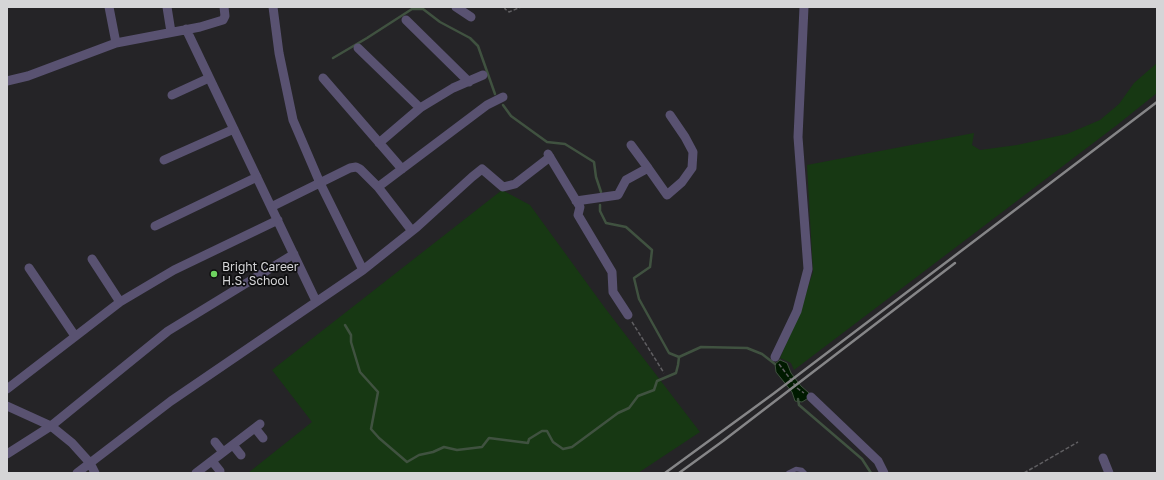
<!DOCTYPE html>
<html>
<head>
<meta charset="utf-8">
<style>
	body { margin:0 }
	#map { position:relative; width:1164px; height:480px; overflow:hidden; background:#252427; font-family:"Golos Text",sans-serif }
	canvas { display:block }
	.frame { position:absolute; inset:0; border:8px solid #d5d5d7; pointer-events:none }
</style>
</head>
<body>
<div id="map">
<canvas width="1164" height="480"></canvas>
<div class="frame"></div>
</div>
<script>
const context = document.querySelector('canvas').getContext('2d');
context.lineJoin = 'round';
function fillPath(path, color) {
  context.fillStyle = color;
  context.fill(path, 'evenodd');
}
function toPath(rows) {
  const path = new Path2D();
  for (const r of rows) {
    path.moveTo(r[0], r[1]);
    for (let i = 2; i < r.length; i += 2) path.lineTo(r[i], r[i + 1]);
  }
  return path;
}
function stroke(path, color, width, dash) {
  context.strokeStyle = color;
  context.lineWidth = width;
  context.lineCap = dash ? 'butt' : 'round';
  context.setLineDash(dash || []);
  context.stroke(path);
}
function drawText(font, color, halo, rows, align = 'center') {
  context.font = font + ' "Golos Text",sans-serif';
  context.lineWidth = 3.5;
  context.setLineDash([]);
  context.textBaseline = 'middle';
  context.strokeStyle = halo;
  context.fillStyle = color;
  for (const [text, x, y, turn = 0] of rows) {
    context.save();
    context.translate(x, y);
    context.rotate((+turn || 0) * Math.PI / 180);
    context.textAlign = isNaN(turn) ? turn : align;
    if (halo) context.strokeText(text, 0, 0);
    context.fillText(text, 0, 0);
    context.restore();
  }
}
fillPath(toPath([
	[1157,63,1157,93,1117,125,794,370,791,363,780,358,799,314,813,272,807,165,974,133,972,145,980,150,1017,145,1067,134,1100,120,1119,104,1134,83],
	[502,190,530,205,605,308,700,432,638,473,248,473,312,422,272,370]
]), '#173813');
const water = toPath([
	[780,360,787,363,791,373,801,386,809,393,810,397,802,402,795,401,792,392,776,372,775,364,780,360]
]);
fillPath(water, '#001a00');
stroke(water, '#405240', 1);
stroke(toPath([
	[333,58,367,38,412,9,423,9,440,22,470,38,478,46,495,94],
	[503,105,511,116,547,142,565,144,594,162,596,177,601,192],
	[600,205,600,211,606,223,626,227,652,250,650,267,634,278,639,299,669,353,679,357,701,347,747,348,762,354,775,364],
	[345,325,351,335,351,342,360,372,378,392,371,429,379,438,407,462,419,455,433,452,444,447,457,450,482,447,489,438,528,443,529,439,542,431,547,431,553,442,563,449,572,447,618,413,629,408,638,396,654,390,657,381,676,373,678,365,679,357],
	[798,399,799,405,862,459,871,473]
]), '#405240', 2.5);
stroke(toPath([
	[505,7,505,9,509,12,521,7],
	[632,322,664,373],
	[779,364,797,388,804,393],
	[1024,473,1078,442]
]), '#605f62', 1.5, [4, 2]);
stroke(toPath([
	[788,473,796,469,802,470,805,473]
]), '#595271', 4.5);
stroke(toPath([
	[109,7,116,43],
	[167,7,171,32],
	[273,7,279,53,293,120,320,183,363,270],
	[456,7,471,17],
	[406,20,469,82],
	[186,29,316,301],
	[358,48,420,108],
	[323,78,402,169],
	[7,81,28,76,116,43,200,27,223,20,225,16,224,7],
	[172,95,209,78],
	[379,143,420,108,453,88,483,75],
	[548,154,580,207,578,215,612,272,613,292,628,315],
	[164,160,234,129],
	[648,168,667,195,682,182,692,168,693,152,685,137,670,115],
	[378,187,487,105,503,97],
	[576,201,618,195,626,180,648,168,631,145],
	[271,207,350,168,356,167,360,169,378,187,412,231],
	[155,226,257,177],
	[92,259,120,302],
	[29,268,75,336],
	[775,357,797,311,808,269,798,137,804,7],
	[7,389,120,302,174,270,278,220],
	[811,397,878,461,884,473],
	[7,406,51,426,72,443,90,463,95,473],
	[255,428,263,438],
	[215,442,223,452],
	[233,445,241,455],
	[7,454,51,426,168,331,294,254],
	[1103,458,1109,473],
	[212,461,220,471],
	[77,473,171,401,363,270,417,227,472,177,482,169,503,187,515,184,550,157],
	[196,473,260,424]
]), '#595271', 9);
stroke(toPath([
	[665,473,773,394,1157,102],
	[679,473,723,441,955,263]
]), '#858587', 2.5);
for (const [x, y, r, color] of [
	[214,274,4,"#6ed360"]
]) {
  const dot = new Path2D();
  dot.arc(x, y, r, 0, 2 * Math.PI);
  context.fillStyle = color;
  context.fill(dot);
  stroke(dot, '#0e0e0f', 1.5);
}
drawText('12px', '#d5d5d7', '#0e0e0f', [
	["Bright Career",222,267],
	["H.S. School",222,281]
], 'left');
</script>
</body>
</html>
